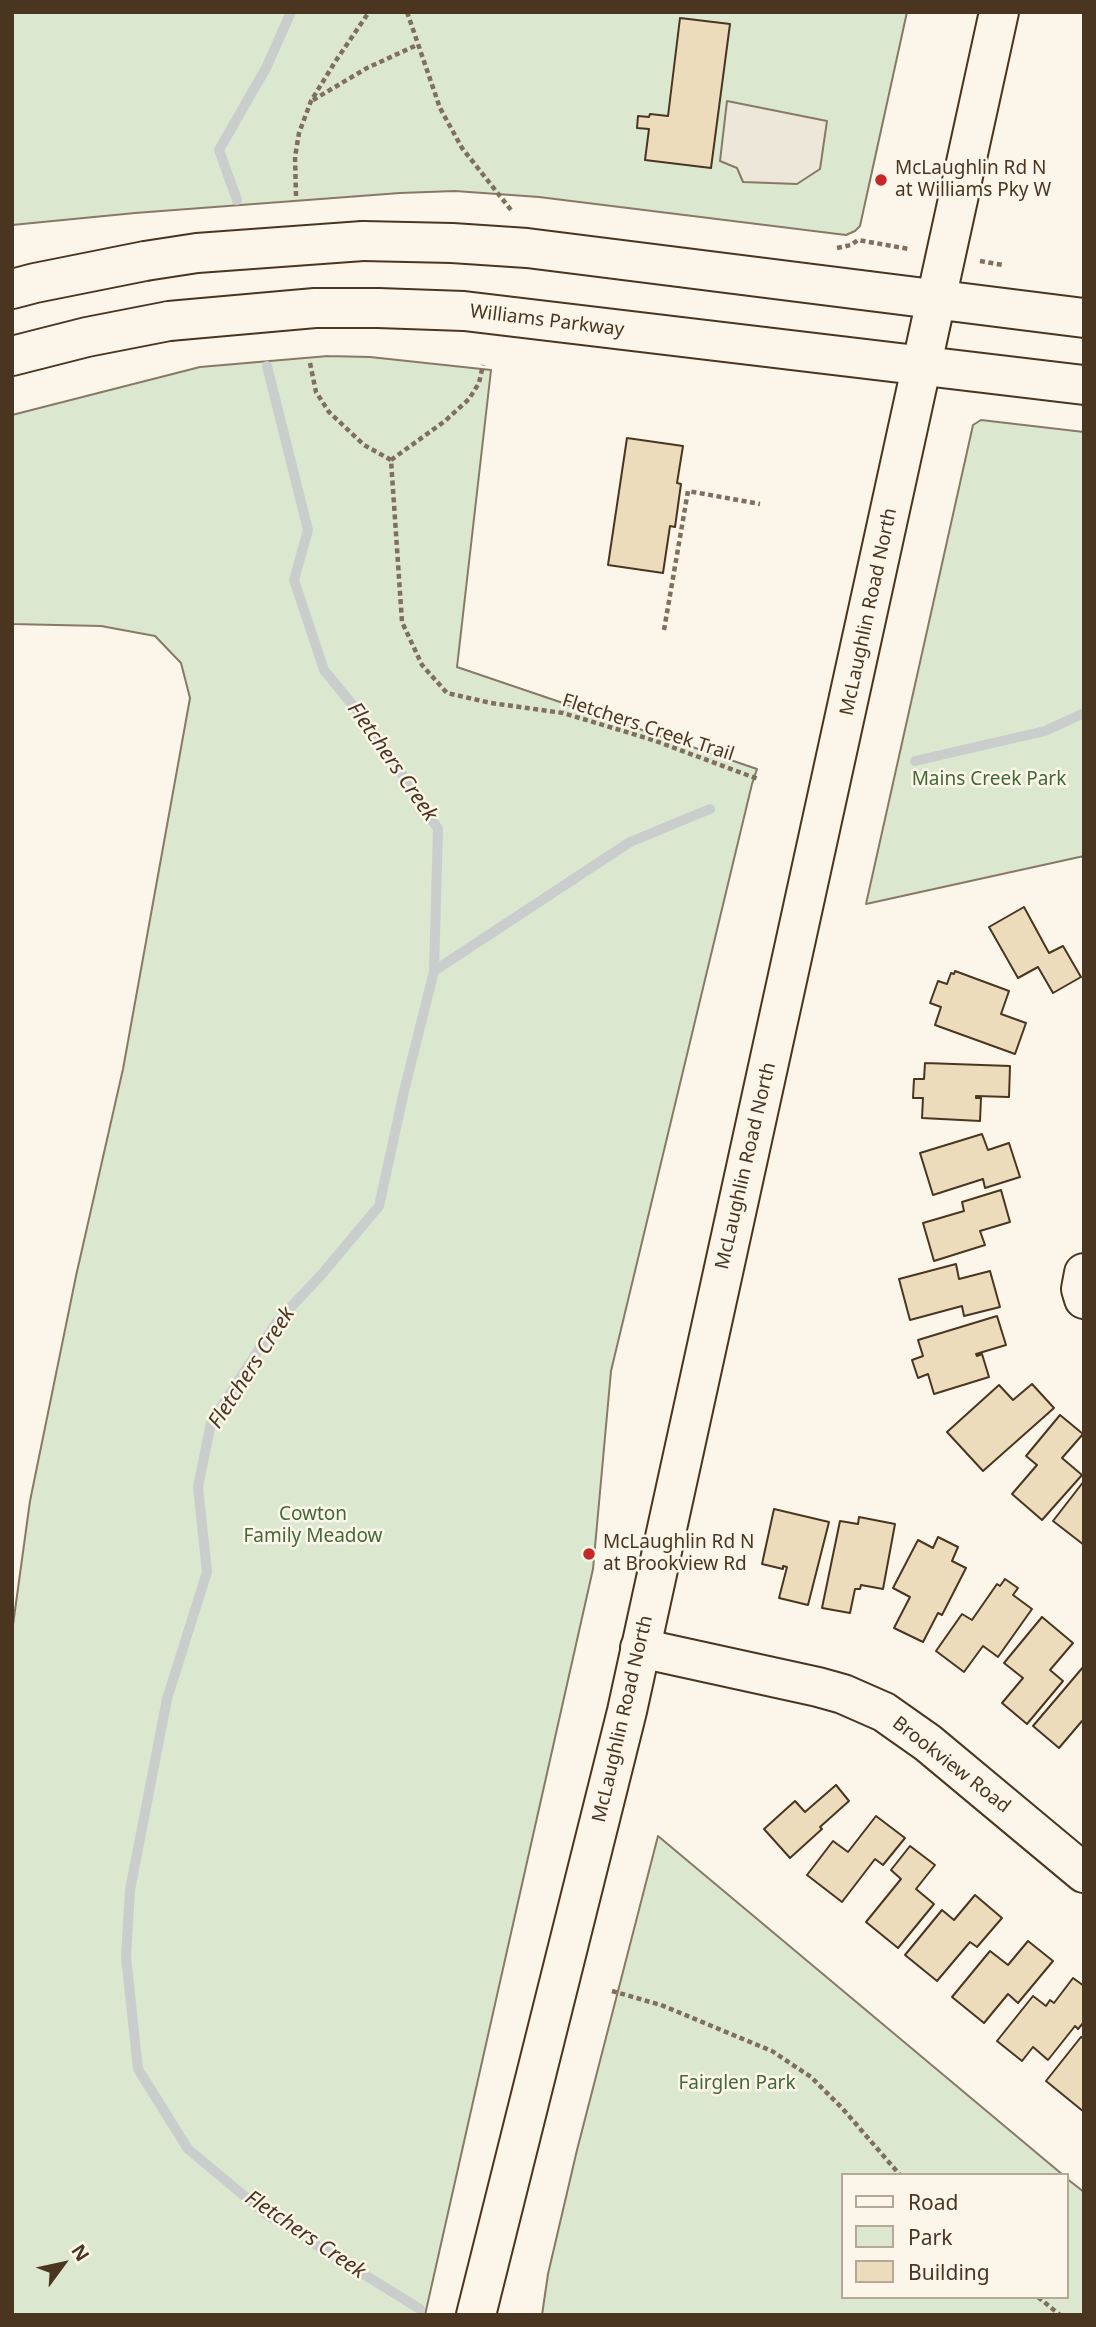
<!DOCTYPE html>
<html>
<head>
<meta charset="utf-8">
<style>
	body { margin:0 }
	#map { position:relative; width:1096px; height:2327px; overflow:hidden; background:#fbf6e9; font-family:"Noto Sans",sans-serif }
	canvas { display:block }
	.frame { position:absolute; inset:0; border:14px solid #4a3520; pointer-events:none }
	.legend { position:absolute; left:841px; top:2173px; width:228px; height:126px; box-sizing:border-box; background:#fbf6e9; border:2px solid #b4a999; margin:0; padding:9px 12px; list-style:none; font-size:21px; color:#4a3520 }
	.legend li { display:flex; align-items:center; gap:14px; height:35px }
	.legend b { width:35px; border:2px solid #b4a999 }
	.north { position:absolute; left:28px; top:2229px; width:70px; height:70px; -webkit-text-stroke:5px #fbf6e9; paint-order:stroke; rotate:57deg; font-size:19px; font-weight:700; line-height:28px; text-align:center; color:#4a3520 }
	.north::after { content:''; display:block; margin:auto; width:24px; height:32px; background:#4a3520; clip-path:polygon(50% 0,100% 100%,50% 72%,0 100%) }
</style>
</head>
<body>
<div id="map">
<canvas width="1096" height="2327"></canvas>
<div class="frame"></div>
<ul class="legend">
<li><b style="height:9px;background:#fbf6e9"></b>Road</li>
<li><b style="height:19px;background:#dce7d0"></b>Park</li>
<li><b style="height:19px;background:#ecdcbc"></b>Building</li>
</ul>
<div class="north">N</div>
</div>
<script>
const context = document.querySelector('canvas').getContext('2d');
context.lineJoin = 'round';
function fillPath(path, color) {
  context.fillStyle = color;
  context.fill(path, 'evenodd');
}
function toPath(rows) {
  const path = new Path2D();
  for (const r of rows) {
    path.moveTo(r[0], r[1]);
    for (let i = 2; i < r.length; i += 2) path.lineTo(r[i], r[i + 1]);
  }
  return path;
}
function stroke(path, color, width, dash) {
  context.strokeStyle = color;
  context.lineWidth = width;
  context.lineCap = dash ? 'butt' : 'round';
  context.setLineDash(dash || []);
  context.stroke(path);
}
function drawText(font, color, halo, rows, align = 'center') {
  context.font = font + ' "Noto Sans",sans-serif';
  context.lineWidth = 5;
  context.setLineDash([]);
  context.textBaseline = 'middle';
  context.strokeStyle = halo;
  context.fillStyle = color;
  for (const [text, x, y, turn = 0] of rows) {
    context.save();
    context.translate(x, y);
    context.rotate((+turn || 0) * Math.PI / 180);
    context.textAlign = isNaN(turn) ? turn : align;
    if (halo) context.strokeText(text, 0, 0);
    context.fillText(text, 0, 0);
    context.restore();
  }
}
const green = toPath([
	[12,12,907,12,860,226,855,231,846,235,539,197,455,191,400,193,135,213,12,225,12,12],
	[328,356,370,357,491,370,457,667,757,769,752,784,611,1371,593,1569,425,2315,12,2315,12,1632,30,1501,76,1276,123,1069,190,698,181,663,155,636,101,626,12,624,12,415,200,367,328,356],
	[981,420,1084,432,1084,856,866,904,973,425,981,420],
	[658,1836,1063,2175,842,2175,842,2297,1066,2297,1066,2178,1084,2192,1084,2315,542,2315,548,2274,577,2150,658,1836]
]);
fillPath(green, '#dce7d0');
stroke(green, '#887966', 2);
const parking = toPath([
	[727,101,827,121,820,169,797,184,743,182,737,168,720,161,727,101]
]);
fillPath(parking, '#ede7d9');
stroke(parking, '#887966', 2);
stroke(toPath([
	[237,200,219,150,266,68,291,12],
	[267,366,308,530,294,580,324,670,373,730,438,829,434,971,405,1087,379,1206,322,1274,276,1323,211,1423,198,1487,207,1572,167,1699,130,1890,126,1957,138,2069,188,2149,266,2214,420,2309],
	[915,761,1045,731,1084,713],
	[434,971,630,842,710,809]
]), '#c9cecd', 10);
const building = toPath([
	[680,18,730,24,711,168,645,160,649,129,637,128,638,116,649,117,650,114,668,116,680,18],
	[627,438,683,446,677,483,681,484,675,527,670,526,663,573,608,565,627,438],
	[1024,907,1049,953,1063,946,1081,977,1053,993,1038,967,1018,978,989,927,1024,907],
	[955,971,1009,991,1001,1014,1026,1023,1015,1054,935,1025,941,1007,930,1003,938,981,947,984,951,973,954,974,955,971],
	[925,1063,1010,1066,1009,1097,976,1096,976,1098,981,1098,980,1121,922,1118,923,1098,913,1098,914,1079,924,1079,925,1063],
	[982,1134,988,1150,1009,1143,1020,1177,985,1188,983,1179,933,1195,920,1153,982,1134],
	[1001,1190,1010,1222,980,1231,985,1245,934,1261,923,1223,964,1211,962,1202,1001,1190],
	[956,1264,959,1279,990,1271,1000,1307,964,1316,962,1306,910,1320,899,1279,956,1264],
	[997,1316,1006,1345,976,1354,977,1356,982,1354,989,1377,934,1394,928,1374,918,1378,912,1360,923,1356,918,1340,997,1316],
	[1032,1384,1054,1408,983,1471,947,1432,999,1385,1013,1400,1032,1384],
	[1060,1415,1083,1434,1062,1458,1082,1475,1042,1520,1012,1494,1037,1465,1026,1456,1060,1415],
	[1084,1481,1084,1545,1053,1521,1084,1481],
	[774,1509,829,1522,808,1605,779,1598,787,1567,783,1566,783,1569,762,1564,774,1509],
	[859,1517,895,1524,883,1589,861,1585,860,1589,855,1589,850,1613,822,1608,840,1521,858,1524,859,1517],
	[938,1537,958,1547,952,1561,966,1568,942,1615,938,1613,923,1642,894,1628,910,1597,893,1588,918,1540,933,1548,938,1537],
	[1005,1579,1018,1588,1013,1595,1032,1609,998,1657,983,1646,964,1672,936,1651,962,1614,972,1620,997,1584,1000,1586,1005,1579],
	[1042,1617,1073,1643,1050,1670,1063,1681,1027,1724,1002,1703,1023,1678,1004,1663,1042,1617],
	[1084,1666,1084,1723,1082,1721,1059,1748,1033,1726,1084,1666],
	[836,1785,849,1801,820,1827,822,1829,790,1858,764,1829,795,1801,805,1812,836,1785],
	[876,1816,905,1838,883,1865,875,1859,842,1902,807,1875,833,1841,848,1852,876,1816],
	[910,1846,935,1865,916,1889,934,1904,898,1948,866,1922,901,1879,891,1870,910,1846],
	[975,1895,1002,1918,977,1947,970,1942,937,1981,905,1955,942,1910,954,1920,975,1895],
	[1028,1941,1053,1961,1018,2003,1008,1994,984,2023,952,1997,990,1951,1008,1965,1028,1941],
	[1073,1978,1084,1986,1084,2022,1078,2029,1075,2026,1048,2060,1033,2047,1022,2061,997,2041,1033,1996,1046,2006,1050,2000,1054,2003,1073,1978],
	[1081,2037,1084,2039,1084,2112,1046,2081,1081,2037]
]);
fillPath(building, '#ecdcbc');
stroke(building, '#4a3520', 2);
const minor = toPath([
	[1084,1273,1081,1289,1084,1299],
	[640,1648,818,1687,843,1694,884,1712,928,1743,1084,1873]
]);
const major = toPath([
	[363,241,452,243,527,248,1084,318],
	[12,289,35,283,145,261],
	[378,308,464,311,1084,385],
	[12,356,87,337,169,321],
	[476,2315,627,1711,999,12]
]);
stroke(minor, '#4a3520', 42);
stroke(major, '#4a3520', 42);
stroke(toPath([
	[407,12,440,108,462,148,511,210],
	[313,100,367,68,417,45],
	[296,196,295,157,299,133,311,101,335,62,369,12],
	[837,248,851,245,858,240,909,249],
	[980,261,1003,265],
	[310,363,316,392,329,412,364,445,391,460,402,622,422,665,447,693,491,703,563,713,653,740,758,779],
	[391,460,445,421,469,399,479,383,483,365],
	[664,630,688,491,760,504],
	[612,1991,661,2005,772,2051,811,2077,843,2109,900,2175],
	[1038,2297,1060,2315]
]), '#7f6f5c', 4.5, [5, 3.5]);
stroke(minor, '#fbf6e9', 38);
stroke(major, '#fbf6e9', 38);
const majorBridge = toPath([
	[145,261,197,253,363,241],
	[169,321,315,308,378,308]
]);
stroke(majorBridge, '#4a3520', 42, []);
stroke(majorBridge, '#fbf6e9', 38);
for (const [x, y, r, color] of [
	[881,180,7,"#c62828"],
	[589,1554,7,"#c62828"]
]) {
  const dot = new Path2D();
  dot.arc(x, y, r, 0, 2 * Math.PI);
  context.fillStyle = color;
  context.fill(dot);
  stroke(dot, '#fbf6e9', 2.5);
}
drawText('19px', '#4a3520', '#fbf6e9', [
	["McLaughlin Rd N",895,169],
	["at Williams Pky W",895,191],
	["McLaughlin Rd N",603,1543],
	["at Brookview Rd",603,1565]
], 'left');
drawText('19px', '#4a3520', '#fbf6e9', [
	["Williams Parkway",547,321,7],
	["McLaughlin Road North",869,612,-78],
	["Fletchers Creek Trail",648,728,18],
	["McLaughlin Road North",746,1166,-77],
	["McLaughlin Road North",623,1719,-77],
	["Brookview Road",951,1765,38]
]);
drawText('19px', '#436837', '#fbf6e9', [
	["Mains Creek Park",989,780],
	["Cowton",313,1515],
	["Family Meadow",313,1537],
	["Fairglen Park",737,2084]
]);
drawText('italic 21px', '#4a3520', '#fbf6e9', [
	["Fletchers Creek",392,762,55],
	["Fletchers Creek",252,1368,-57],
	["Fletchers Creek",305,2235,34]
]);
</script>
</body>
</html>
